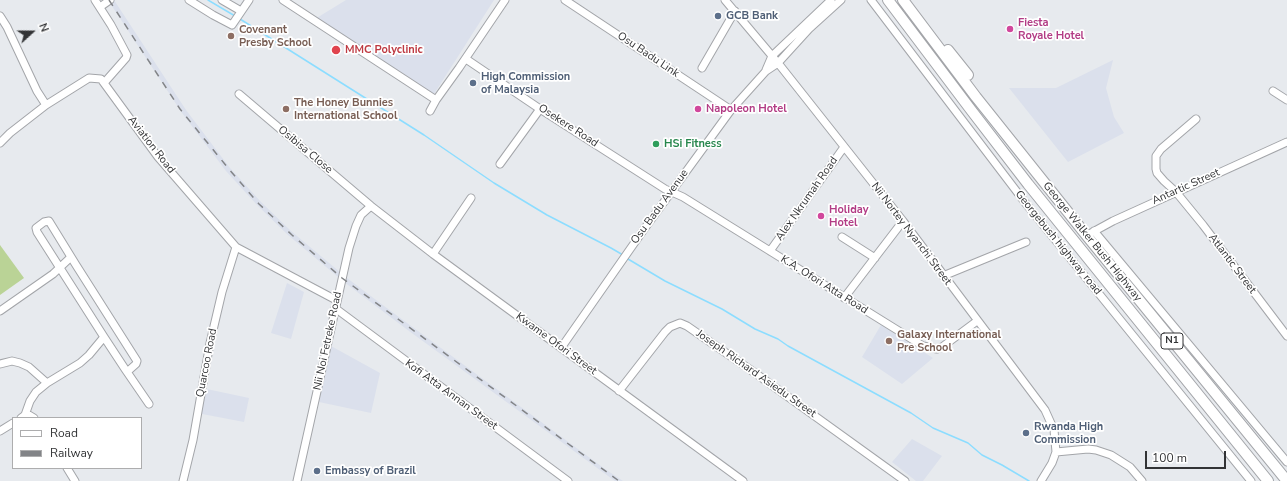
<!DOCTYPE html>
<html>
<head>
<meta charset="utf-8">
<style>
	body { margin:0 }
	#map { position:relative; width:1287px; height:481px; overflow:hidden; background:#e7eaee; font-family:"Nunito Sans",sans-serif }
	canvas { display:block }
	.legend { position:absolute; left:12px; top:417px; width:130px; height:52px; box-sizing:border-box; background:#fff; border:1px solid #adadae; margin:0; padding:5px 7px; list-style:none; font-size:12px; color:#323335 }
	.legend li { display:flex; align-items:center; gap:8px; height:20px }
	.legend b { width:20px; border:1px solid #adadae }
	.north { position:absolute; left:12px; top:12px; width:40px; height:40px; -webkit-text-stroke:3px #fff; paint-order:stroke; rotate:69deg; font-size:11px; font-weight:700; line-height:16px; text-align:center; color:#323335 }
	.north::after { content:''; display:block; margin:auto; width:14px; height:18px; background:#323335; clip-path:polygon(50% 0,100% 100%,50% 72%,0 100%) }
	.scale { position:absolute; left:1145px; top:451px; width:81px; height:18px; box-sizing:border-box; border:2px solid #323335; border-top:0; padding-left:5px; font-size:12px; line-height:14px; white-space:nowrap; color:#323335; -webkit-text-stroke:3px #fff; paint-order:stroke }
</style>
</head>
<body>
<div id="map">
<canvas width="1287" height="481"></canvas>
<ul class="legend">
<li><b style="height:5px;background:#fff"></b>Road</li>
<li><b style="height:5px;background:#828487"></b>Railway</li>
</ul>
<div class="north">N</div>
<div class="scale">100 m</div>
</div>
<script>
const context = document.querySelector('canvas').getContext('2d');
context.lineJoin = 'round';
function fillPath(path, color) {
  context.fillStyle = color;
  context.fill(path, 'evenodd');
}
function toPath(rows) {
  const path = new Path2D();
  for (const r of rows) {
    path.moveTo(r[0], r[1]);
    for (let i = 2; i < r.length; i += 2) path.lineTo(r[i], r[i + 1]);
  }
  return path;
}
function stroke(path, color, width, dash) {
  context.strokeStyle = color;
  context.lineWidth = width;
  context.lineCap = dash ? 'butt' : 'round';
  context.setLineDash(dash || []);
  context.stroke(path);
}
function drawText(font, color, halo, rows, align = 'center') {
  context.font = font + ' "Nunito Sans",sans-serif';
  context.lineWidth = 3.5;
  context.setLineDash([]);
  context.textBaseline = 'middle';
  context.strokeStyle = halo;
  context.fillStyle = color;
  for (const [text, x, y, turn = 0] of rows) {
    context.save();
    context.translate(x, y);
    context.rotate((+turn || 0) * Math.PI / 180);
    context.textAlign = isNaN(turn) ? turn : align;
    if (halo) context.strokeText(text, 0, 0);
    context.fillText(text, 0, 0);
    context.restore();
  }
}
fillPath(toPath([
	[108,0,114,0,186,110,230,168,261,202,291,231,347,278,380,303,605,469,623,481,615,481,409,331,344,282,288,235,257,205,226,171,182,113],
	[346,0,494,0,434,94,315,19],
	[1113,60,1106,88,1114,117,1124,133,1068,162,1009,88,1056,88],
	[287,283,304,292,291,339,271,333],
	[881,325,933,358,902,384,862,357],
	[331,346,380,373,371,413,319,402],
	[202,388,249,398,244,422,197,413],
	[912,439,942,456,923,481,916,481,892,462]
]), '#dbe0ec');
fillPath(toPath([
	[0,245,24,278,0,295]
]), '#bad396');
stroke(toPath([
	[208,0,235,16],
	[240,19,424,135,494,183,547,215,611,248,623,255],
	[628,259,665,281,722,309,755,329,778,339,788,346,911,413,933,428,968,443,982,455,1002,465,1029,481]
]), '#8cddff', 1.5);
const minor = toPath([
	[95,0,111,25,127,55,126,58,104,83],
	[189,0,213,15,232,25,249,0],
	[222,0,241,11],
	[283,0,436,100],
	[565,0,731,110],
	[725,0,778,63,903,221,1045,410,1054,430,1056,452,1052,463,1041,481],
	[871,0,1027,205,1251,481],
	[100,7,110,0],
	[0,16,7,27,37,91,46,105],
	[466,59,540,109,665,189,683,197,923,346,937,349,942,347,977,321],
	[702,68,735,11],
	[766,70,772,56,831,0],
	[1273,91,1287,100],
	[239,94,371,206,433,254,743,481],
	[430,111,436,100,459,68,505,0],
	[1196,119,1161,149,1156,156,1156,169,1157,173,1164,181,1176,192,1203,225,1287,336],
	[0,143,10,133,46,105,89,78,101,79,158,157,236,247,336,300],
	[500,164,540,109],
	[1094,231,1287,462],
	[1091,233,1113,221,1287,142],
	[842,237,875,258],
	[770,251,844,147],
	[433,254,471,198],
	[943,276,1026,242],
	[844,298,903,221],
	[335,308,568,481],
	[0,311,53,274,71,257],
	[561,348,642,232,731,110,766,71,778,63,809,29,841,0],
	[0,364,12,361,20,363,29,367,47,383],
	[127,372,136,364,137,361,76,265,49,221,44,222,36,228,37,232,104,337,125,369,149,404],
	[619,391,665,332,670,327,680,323,687,326,755,373,905,481],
	[25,415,30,401,36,392,47,383,80,363,89,355,104,337],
	[21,418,25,415,29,415,34,418],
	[0,431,13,423],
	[1056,452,1088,449,1096,450,1111,455,1130,467,1142,481],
	[67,468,75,481],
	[183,481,193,440,210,343,222,292,236,247],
	[297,481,349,248,356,226,361,215,371,206]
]);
const highway = toPath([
	[888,0,971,110,1028,184,1268,481],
	[903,0,976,97,1087,236,1287,481],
	[948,50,968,75]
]);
stroke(minor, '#a3a5a9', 9);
stroke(highway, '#a3a5a9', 12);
stroke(minor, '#fff', 7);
stroke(highway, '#fff', 10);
stroke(toPath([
	[109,0,180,109,228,168,259,204,292,235,342,278,619,481]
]), '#828487', 1.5, [7, 7]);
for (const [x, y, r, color] of [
	[718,16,4,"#5c6f8a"],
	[1010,29,4,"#d1479c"],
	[231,36,4,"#8d6e63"],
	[336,50,5,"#e0444e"],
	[473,83,4,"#5c6f8a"],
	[286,109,4,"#8d6e63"],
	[698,109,4,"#d1479c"],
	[656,144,4,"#2e9e5b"],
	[821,216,4,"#d1479c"],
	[889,341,4,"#8d6e63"],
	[1026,433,4,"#5c6f8a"],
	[317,471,4,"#5c6f8a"]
]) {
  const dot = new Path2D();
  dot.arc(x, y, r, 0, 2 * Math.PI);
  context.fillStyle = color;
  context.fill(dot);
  stroke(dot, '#fff', 1.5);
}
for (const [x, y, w] of [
	[1172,341,22]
]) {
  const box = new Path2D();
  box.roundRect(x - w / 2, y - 8, w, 16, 3);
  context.fillStyle = '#fff';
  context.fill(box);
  stroke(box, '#323335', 1);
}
drawText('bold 10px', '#323335', null, [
	["N1",1172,341]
]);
drawText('bold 11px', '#4e5e75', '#fff', [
	["GCB Bank",726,16],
	["High Commission",481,77],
	["of Malaysia",481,90],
	["Rwanda High",1034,427],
	["Commission",1034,440],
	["Embassy of Brazil",325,471]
], 'left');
drawText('bold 11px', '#b23c85', '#fff', [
	["Fiesta",1018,23],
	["Royale Hotel",1018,36],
	["Napoleon Hotel",706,109],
	["Holiday",829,210],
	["Hotel",829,223]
], 'left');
drawText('bold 11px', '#785e54', '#fff', [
	["Covenant",239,30],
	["Presby School",239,43],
	["The Honey Bunnies",294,103],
	["International School",294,116],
	["Galaxy International",897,335],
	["Pre School",897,348]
], 'left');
drawText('bold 11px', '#be3a42', '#fff', [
	["MMC Polyclinic",345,50]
], 'left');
drawText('11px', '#323335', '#fff', [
	["Osu Badu Link",648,55,34],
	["Osekere Road",568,126,33],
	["Aviation Road",151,145,52],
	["Osibisa Close",305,150,40],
	["Antartic Street",1186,187,-24],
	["Alex Nkrumah Road",807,199,-55],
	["Osu Badu Avenue",660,207,-54],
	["Nii Nortey Nyanchi Street",911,234,53],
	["George Walker Bush Highway",1092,242,51],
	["Georgebush highway road",1058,243,51],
	["Atlantic Street",1232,264,53],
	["K.A. Ofori Atta Road",824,285,32],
	["Nii Noi Fetreke Road",328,341,-78],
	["Kwame Ofori Street",556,344,36],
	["Quarcoo Road",207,363,-79],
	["Joseph Richard Asiedu Street",756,374,35],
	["Kofi Atta Annan Street",451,395,36]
]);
drawText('bold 11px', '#27864d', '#fff', [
	["HSi Fitness",664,144]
], 'left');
</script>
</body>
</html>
